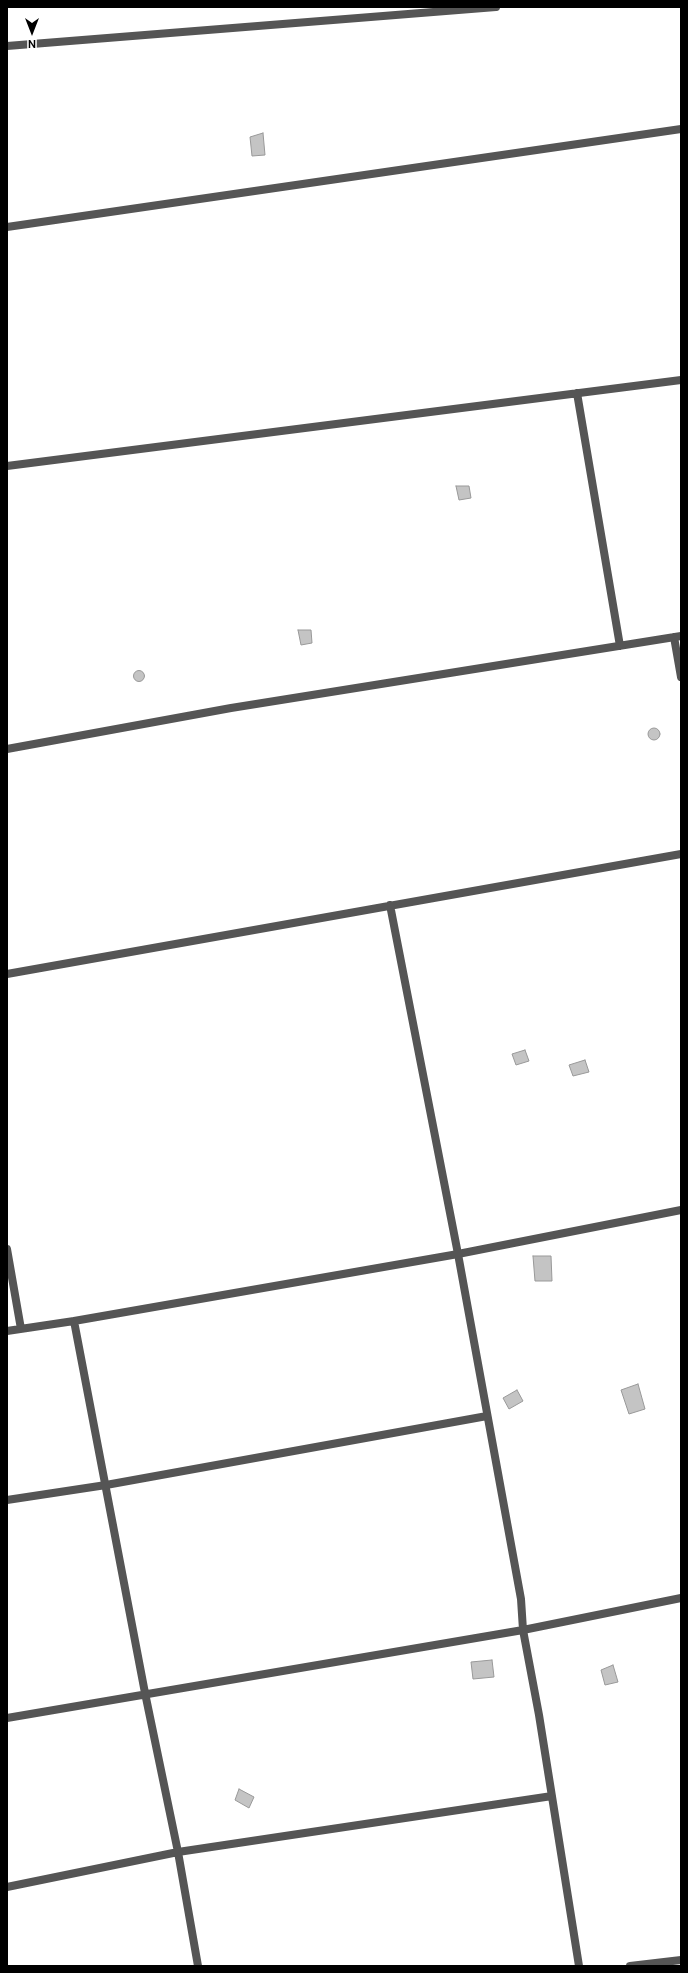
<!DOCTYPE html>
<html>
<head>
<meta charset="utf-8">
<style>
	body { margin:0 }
	#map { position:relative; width:688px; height:1973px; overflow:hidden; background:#fff; font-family:"DM Sans",sans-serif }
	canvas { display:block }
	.frame { position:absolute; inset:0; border:8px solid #000; pointer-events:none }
	.north { position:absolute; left:12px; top:12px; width:40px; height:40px; -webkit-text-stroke:3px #fff; paint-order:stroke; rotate:180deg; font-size:11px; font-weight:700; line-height:16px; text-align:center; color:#000 }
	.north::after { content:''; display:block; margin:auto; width:14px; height:18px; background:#000; clip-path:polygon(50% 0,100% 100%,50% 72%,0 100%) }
</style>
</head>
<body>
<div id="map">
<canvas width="688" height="1973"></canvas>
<div class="frame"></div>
<div class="north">N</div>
</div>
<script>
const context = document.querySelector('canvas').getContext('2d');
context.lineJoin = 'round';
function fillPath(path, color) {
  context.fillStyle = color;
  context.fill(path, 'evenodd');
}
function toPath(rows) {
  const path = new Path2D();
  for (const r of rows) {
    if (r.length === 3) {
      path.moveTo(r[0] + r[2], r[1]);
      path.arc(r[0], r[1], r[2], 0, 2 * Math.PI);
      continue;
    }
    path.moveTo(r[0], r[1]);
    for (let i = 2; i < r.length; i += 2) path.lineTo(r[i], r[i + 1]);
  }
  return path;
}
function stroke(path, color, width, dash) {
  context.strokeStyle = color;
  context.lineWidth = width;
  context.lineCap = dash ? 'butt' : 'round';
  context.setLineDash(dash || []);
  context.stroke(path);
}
const building = toPath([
	[263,133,265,155,252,156,250,137,263,133],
	[456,486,469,486,471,498,459,500,456,486],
	[298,630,311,630,312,643,301,645,298,630],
	[139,676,5.5],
	[654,734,6],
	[525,1050,529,1061,516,1065,512,1054,525,1050],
	[585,1060,589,1072,573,1076,569,1065,585,1060],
	[533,1256,551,1256,552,1281,535,1281,533,1256],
	[638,1384,645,1409,629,1414,621,1390,638,1384],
	[517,1390,523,1401,509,1409,503,1398,517,1390],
	[492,1660,494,1677,473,1679,471,1662,492,1660],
	[613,1665,618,1682,605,1685,601,1670,613,1665],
	[239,1789,254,1797,249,1808,235,1800,239,1789]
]);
fillPath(building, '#c4c4c4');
stroke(building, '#999', 1);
stroke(toPath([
	[7,46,496,7],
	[7,227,681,129],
	[577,393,620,646],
	[7,466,681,380],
	[674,637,681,677],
	[7,749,231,708,681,636],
	[390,905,458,1254,521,1599,523,1630,539,1715,579,1966],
	[7,974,681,854],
	[7,1249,21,1329],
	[74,1321,145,1693,178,1852,198,1966],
	[7,1331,74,1321,458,1254,681,1210],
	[7,1500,106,1485,487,1416],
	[7,1718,523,1630,681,1598],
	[7,1887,178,1852,552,1796],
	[630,1966,681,1960]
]), '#555', 8);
</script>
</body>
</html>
